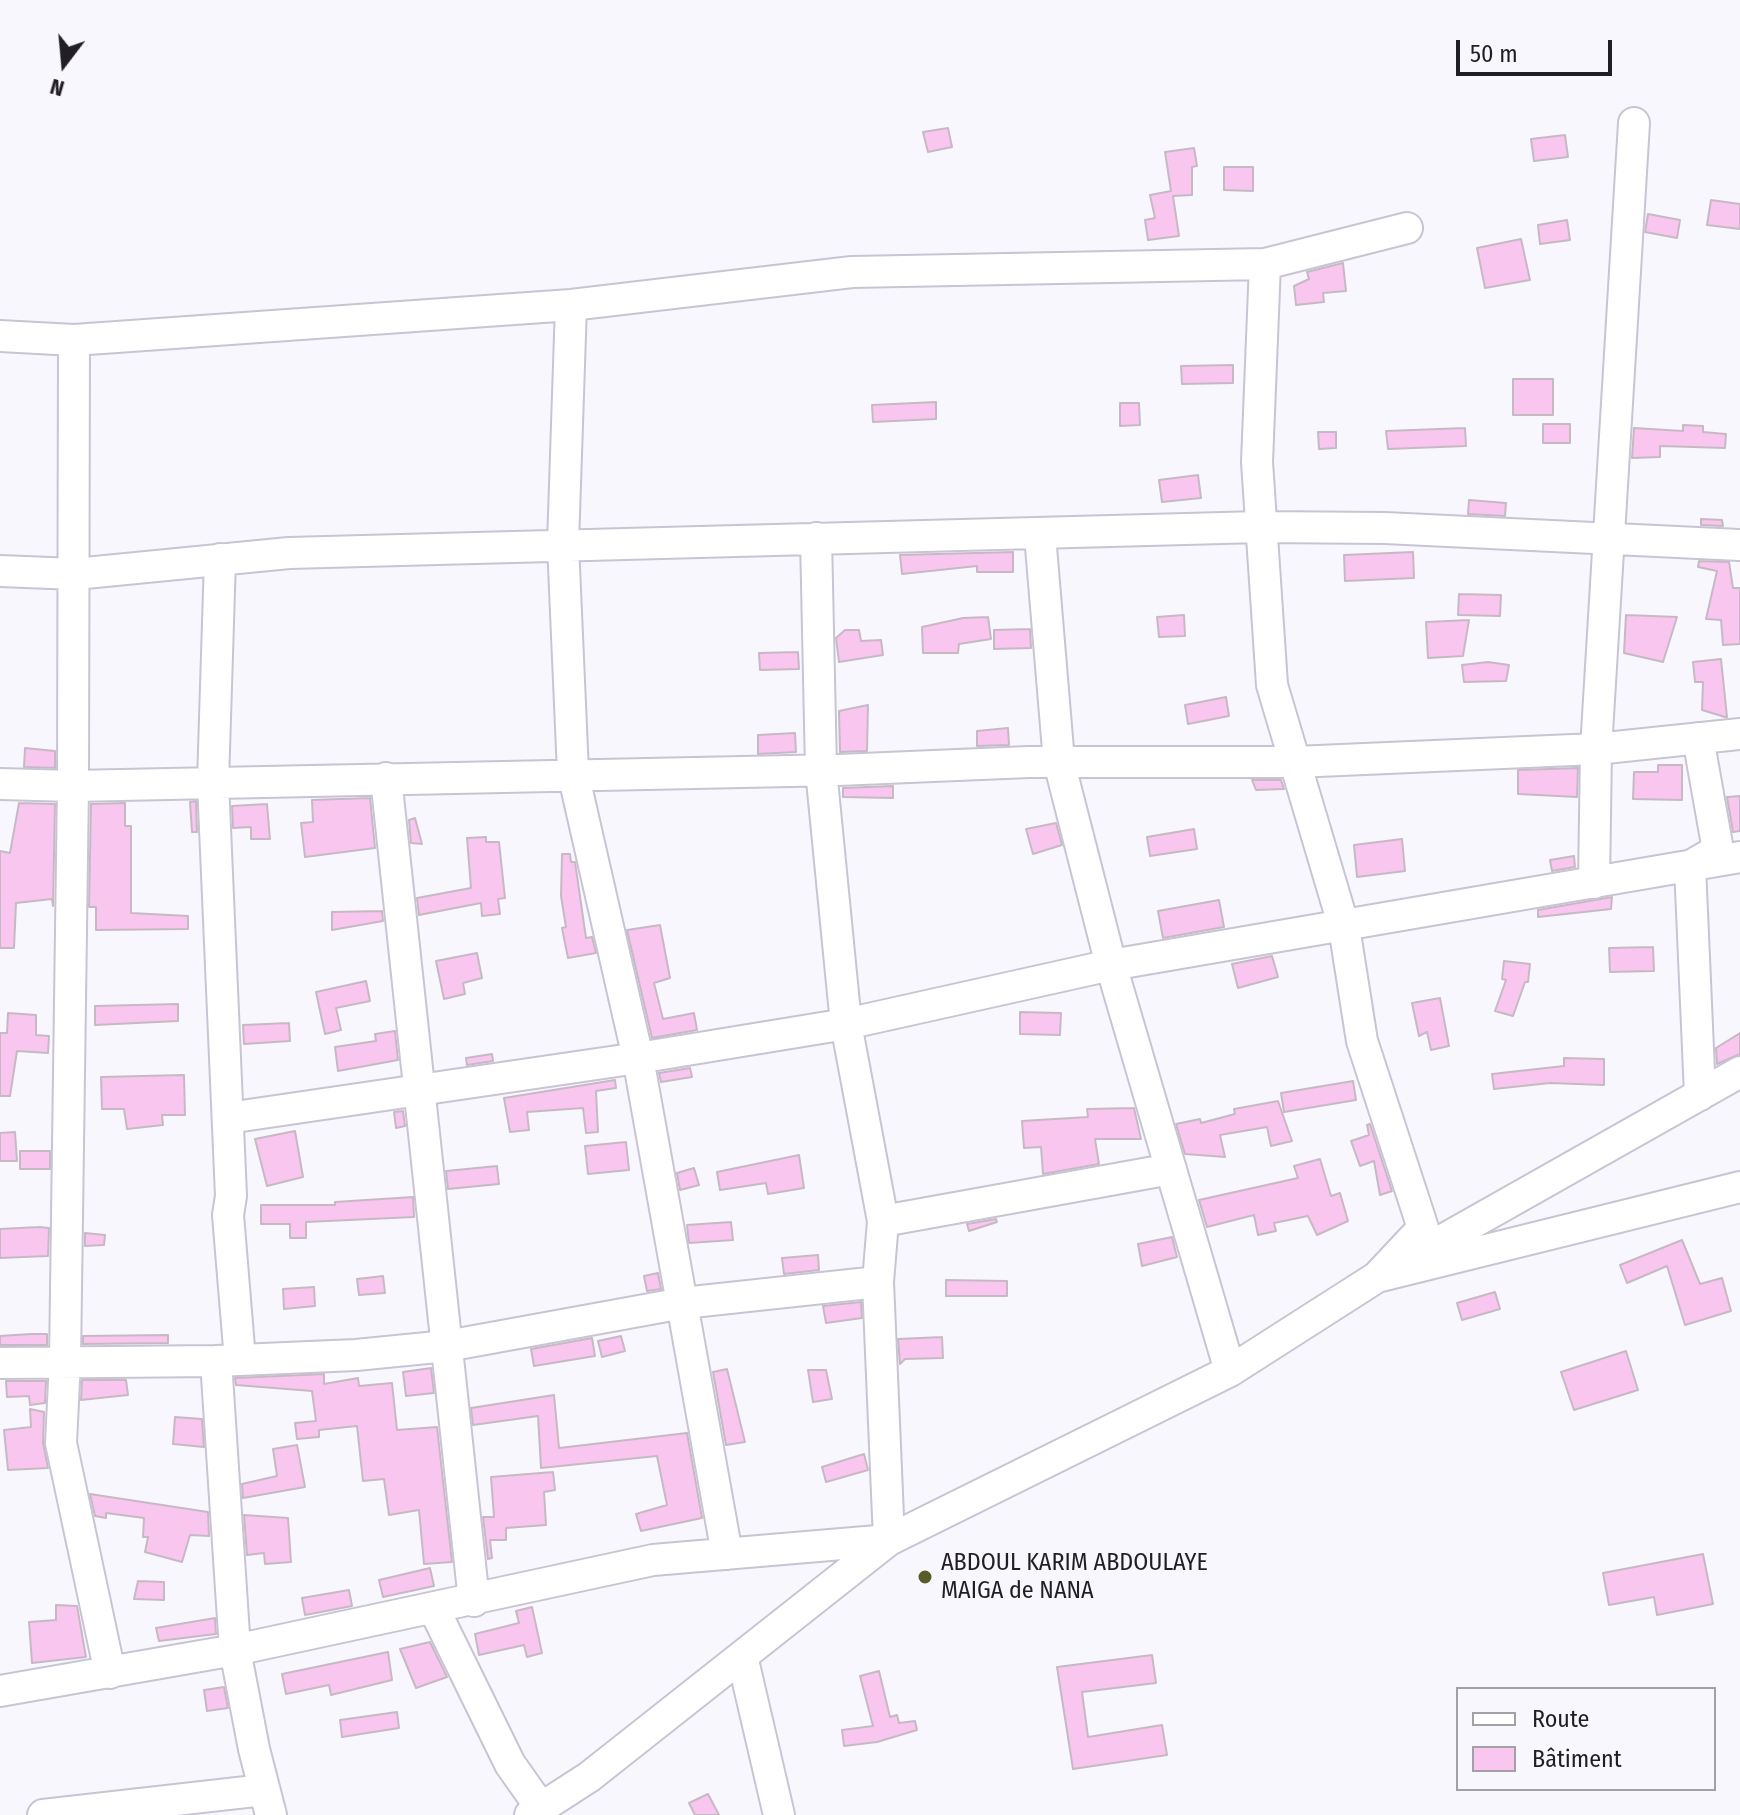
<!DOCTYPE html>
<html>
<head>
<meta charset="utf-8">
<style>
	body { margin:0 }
	#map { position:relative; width:1740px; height:1815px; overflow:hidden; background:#f9f7fe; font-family:"Fira Sans Condensed",sans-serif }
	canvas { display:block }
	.legend { position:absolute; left:1456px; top:1687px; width:260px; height:104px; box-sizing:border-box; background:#f9f7fe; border:2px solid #a3a1a7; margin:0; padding:10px 14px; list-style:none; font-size:24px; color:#211f25 }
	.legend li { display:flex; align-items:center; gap:16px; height:40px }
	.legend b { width:40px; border:2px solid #a3a1a7 }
	.north { position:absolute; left:24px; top:24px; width:80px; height:80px; -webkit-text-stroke:6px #f9f7fe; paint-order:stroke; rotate:196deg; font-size:22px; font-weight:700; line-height:32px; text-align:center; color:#211f25 }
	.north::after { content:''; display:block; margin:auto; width:28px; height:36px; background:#211f25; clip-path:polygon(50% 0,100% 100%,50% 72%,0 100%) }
	.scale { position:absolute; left:1456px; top:40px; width:156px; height:36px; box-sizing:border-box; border:4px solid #211f25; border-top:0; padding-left:10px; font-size:24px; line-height:28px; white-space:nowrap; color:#211f25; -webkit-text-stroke:6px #f9f7fe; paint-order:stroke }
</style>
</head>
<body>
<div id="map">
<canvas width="1740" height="1815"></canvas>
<ul class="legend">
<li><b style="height:10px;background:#fff"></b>Route</li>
<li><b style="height:22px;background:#f9c6ef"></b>Bâtiment</li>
</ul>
<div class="north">N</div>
<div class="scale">50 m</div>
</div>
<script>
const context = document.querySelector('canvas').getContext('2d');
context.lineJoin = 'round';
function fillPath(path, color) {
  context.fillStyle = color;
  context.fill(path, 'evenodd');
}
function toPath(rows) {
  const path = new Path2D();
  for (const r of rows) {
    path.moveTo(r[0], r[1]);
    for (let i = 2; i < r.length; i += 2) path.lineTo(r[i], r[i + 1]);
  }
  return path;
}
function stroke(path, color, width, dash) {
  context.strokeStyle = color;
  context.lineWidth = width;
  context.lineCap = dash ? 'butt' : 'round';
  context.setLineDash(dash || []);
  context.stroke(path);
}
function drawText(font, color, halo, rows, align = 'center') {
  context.font = font + ' "Fira Sans Condensed",sans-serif';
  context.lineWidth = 7;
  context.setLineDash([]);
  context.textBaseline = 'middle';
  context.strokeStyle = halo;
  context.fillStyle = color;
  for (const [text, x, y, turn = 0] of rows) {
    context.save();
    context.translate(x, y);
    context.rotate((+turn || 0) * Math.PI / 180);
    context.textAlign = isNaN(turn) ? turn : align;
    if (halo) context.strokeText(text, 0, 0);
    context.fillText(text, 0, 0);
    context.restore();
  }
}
const building = toPath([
	[948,128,952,147,928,152,923,132,948,128],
	[1565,135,1568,157,1534,161,1531,139,1565,135],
	[1194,148,1197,166,1192,167,1192,195,1173,196,1179,236,1148,240,1145,220,1155,218,1150,195,1171,191,1165,152,1194,148],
	[1224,167,1253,167,1253,191,1224,190,1224,167],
	[1711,200,1740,204,1740,229,1707,225,1711,200],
	[1648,214,1680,220,1677,238,1645,232,1648,214],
	[1567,220,1570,240,1540,244,1538,225,1567,220],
	[1521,239,1530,280,1485,288,1477,248,1521,239],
	[1343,263,1346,291,1323,293,1324,302,1296,305,1294,286,1309,279,1307,272,1343,263],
	[1233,365,1233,383,1182,384,1181,366,1233,365],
	[1513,379,1553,379,1553,415,1513,415,1513,379],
	[936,402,936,419,873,422,872,405,936,402],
	[1120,403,1139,403,1140,425,1120,426,1120,403],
	[1543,424,1570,424,1570,443,1543,443,1543,424],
	[1683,425,1703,426,1703,432,1726,434,1725,448,1660,446,1660,457,1632,458,1634,428,1683,431,1683,425],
	[1465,428,1466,446,1388,449,1386,431,1465,428],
	[1318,432,1336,432,1336,448,1319,449,1318,432],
	[1198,475,1201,498,1162,502,1159,480,1198,475],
	[1469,500,1506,503,1505,516,1468,514,1469,500],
	[1701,519,1722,520,1723,526,1701,525,1701,519],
	[1013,552,1013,572,977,572,977,566,902,574,900,555,1013,552],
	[1413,552,1414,578,1345,581,1344,555,1413,552],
	[1699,561,1729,562,1733,588,1740,588,1740,644,1723,645,1721,620,1706,619,1717,571,1698,567,1699,561],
	[1459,594,1501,595,1500,616,1458,615,1459,594],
	[1184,615,1185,636,1159,637,1157,617,1184,615],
	[1626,615,1677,617,1663,662,1624,653,1626,615],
	[988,617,991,639,959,644,958,653,923,653,922,627,963,618,988,617],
	[1469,620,1463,656,1428,658,1426,622,1469,620],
	[1030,629,1031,648,994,649,994,630,1030,629],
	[845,630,859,630,861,641,881,640,883,655,839,662,836,638,845,630],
	[798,652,799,669,760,670,759,653,798,652],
	[1721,659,1727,717,1725,717,1702,710,1703,682,1695,682,1693,662,1721,659],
	[1488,662,1509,665,1506,681,1464,682,1462,665,1488,662],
	[1226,697,1229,716,1188,724,1185,705,1226,697],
	[868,705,867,751,840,752,839,711,868,705],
	[1008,728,1009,745,977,746,977,731,1008,728],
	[795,733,796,752,758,754,758,735,795,733],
	[25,748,55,751,55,768,24,767,25,748],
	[1658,765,1682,765,1682,800,1633,799,1634,772,1658,772,1658,765],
	[1578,768,1577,797,1518,794,1518,770,1578,768],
	[1252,780,1281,780,1284,789,1256,790,1252,780],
	[893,786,893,798,843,797,843,788,893,786],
	[1740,796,1740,831,1733,832,1727,797,1740,796],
	[370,798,375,848,305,857,301,823,313,822,312,800,370,798],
	[196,801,197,832,192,832,190,802,196,801],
	[19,803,55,804,53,906,52,899,16,903,14,948,0,948,0,851,10,853,19,803],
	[125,803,125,826,131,826,131,913,188,916,188,929,96,930,96,907,89,907,91,804,125,803],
	[267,804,270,839,251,839,251,827,233,828,232,806,267,804],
	[415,818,422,844,411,843,409,820,415,818],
	[1056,823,1062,845,1033,854,1026,829,1056,823],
	[1194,829,1197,849,1150,856,1147,837,1194,829],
	[486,837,486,842,499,842,505,898,498,899,500,914,482,916,481,903,419,915,417,898,471,888,467,838,486,837],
	[1402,839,1405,871,1357,877,1354,845,1402,839],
	[562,854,570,854,571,862,575,862,586,938,592,937,596,953,568,958,562,928,566,927,561,896,562,854],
	[1574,856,1575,867,1552,871,1550,860,1574,856],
	[1612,897,1611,909,1538,917,1538,910,1612,897],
	[1219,900,1224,927,1163,938,1158,911,1219,900],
	[382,911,383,921,332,930,332,912,382,911],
	[660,925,670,978,654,983,663,1019,694,1013,697,1030,652,1038,627,930,660,925],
	[1653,947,1654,971,1610,972,1609,948,1653,947],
	[477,953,482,978,463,983,465,994,444,999,436,961,477,953],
	[1272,956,1278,977,1238,988,1232,964,1272,956],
	[1504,961,1530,964,1528,982,1525,982,1513,1016,1495,1011,1506,980,1502,979,1504,961],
	[366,981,370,1001,336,1008,341,1030,325,1034,316,992,366,981],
	[1440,998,1449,1046,1431,1050,1427,1032,1419,1036,1412,1003,1440,998],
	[178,1004,178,1021,95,1025,95,1006,178,1004],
	[1020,1012,1061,1013,1060,1035,1020,1034,1020,1012],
	[8,1013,36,1015,36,1035,49,1036,48,1053,17,1051,10,1096,0,1096,0,1033,7,1033,8,1013],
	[289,1023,290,1041,244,1044,243,1025,289,1023],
	[395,1031,398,1060,338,1071,335,1047,376,1041,375,1034,395,1031],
	[1740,1033,1740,1054,1717,1064,1716,1048,1740,1033],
	[492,1054,493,1061,467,1065,466,1058,492,1054],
	[1564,1058,1604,1059,1604,1085,1550,1083,1494,1089,1492,1074,1564,1066,1564,1058],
	[690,1068,692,1077,661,1082,659,1073,690,1068],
	[184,1075,185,1115,162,1115,163,1125,127,1129,124,1109,102,1109,101,1077,184,1075],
	[615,1080,616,1088,596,1091,598,1132,586,1133,583,1108,527,1112,529,1130,510,1132,504,1098,615,1080],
	[1353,1081,1356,1100,1284,1112,1281,1093,1353,1081],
	[1278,1101,1292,1141,1271,1146,1267,1127,1220,1135,1225,1157,1185,1154,1176,1124,1200,1119,1201,1123,1235,1114,1234,1109,1278,1101],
	[1134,1108,1141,1139,1095,1139,1099,1164,1043,1174,1041,1147,1024,1148,1022,1121,1088,1117,1087,1109,1134,1108],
	[403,1111,405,1126,396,1128,394,1112,403,1111],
	[1370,1124,1392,1191,1380,1195,1374,1161,1360,1166,1351,1141,1369,1135,1367,1125,1370,1124],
	[295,1131,303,1177,267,1186,255,1139,295,1131],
	[15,1132,17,1161,0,1161,0,1133,15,1132],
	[626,1142,629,1170,588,1174,585,1146,626,1142],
	[20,1151,50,1151,50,1169,20,1169,20,1151],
	[799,1155,804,1188,768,1194,766,1183,720,1190,717,1172,799,1155],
	[1320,1159,1331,1196,1340,1193,1348,1221,1317,1235,1308,1216,1274,1223,1276,1231,1258,1235,1254,1215,1207,1227,1199,1200,1298,1178,1294,1166,1320,1159],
	[497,1166,499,1184,448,1189,446,1171,497,1166],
	[694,1168,699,1185,680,1190,677,1173,694,1168],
	[413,1197,414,1217,306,1222,306,1238,290,1238,290,1224,261,1224,261,1205,335,1205,335,1202,413,1197],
	[996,1219,997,1222,969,1231,967,1224,996,1219],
	[731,1222,733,1240,689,1243,687,1225,731,1222],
	[39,1227,49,1228,48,1256,0,1258,0,1229,39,1227],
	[85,1233,105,1235,104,1245,85,1246,85,1233],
	[1172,1237,1177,1257,1142,1266,1138,1244,1172,1237],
	[1682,1240,1700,1284,1722,1278,1731,1311,1685,1325,1667,1266,1627,1283,1620,1265,1682,1240],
	[818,1255,819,1270,784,1274,782,1258,818,1255],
	[658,1273,661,1289,647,1291,644,1276,658,1273],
	[383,1276,385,1293,359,1295,357,1279,383,1276],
	[946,1280,1007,1281,1007,1296,946,1296,946,1280],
	[314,1287,315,1306,284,1309,283,1289,314,1287],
	[1495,1292,1500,1309,1462,1320,1457,1303,1495,1292],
	[861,1302,862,1318,826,1323,823,1306,861,1302],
	[31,1334,47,1334,47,1345,0,1345,0,1336,31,1334],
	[168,1335,168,1343,83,1344,83,1336,168,1335],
	[621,1336,625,1351,602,1357,598,1341,621,1336],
	[942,1337,943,1358,905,1359,900,1364,898,1339,942,1337],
	[592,1338,595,1356,534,1366,531,1349,592,1338],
	[1626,1351,1638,1390,1574,1410,1561,1372,1626,1351],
	[431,1368,434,1393,406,1396,403,1372,431,1368],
	[727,1369,745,1442,726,1445,713,1372,727,1369],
	[808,1370,826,1370,832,1399,813,1402,808,1370],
	[324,1374,324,1384,358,1378,359,1386,392,1383,397,1430,437,1427,452,1562,424,1564,419,1510,389,1515,384,1479,363,1481,357,1426,319,1430,319,1437,297,1439,295,1423,316,1421,312,1391,236,1385,235,1378,324,1374],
	[82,1380,126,1380,128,1395,81,1400,82,1380],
	[6,1381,46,1381,45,1403,30,1405,29,1396,7,1397,6,1381],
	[554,1395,559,1448,687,1433,702,1518,641,1531,636,1514,667,1505,657,1456,541,1468,538,1416,473,1425,471,1408,554,1395],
	[30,1409,44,1412,43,1443,48,1468,8,1470,4,1430,31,1427,30,1409],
	[175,1417,202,1419,204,1447,173,1444,175,1417],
	[297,1445,305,1487,243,1498,242,1484,277,1476,273,1449,297,1445],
	[864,1454,868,1470,826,1482,822,1467,864,1454],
	[553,1472,555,1490,544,1492,546,1525,506,1528,506,1540,490,1540,492,1558,488,1559,483,1517,494,1517,491,1477,553,1472],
	[90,1494,208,1512,209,1536,190,1535,182,1562,145,1552,148,1537,143,1537,144,1518,106,1513,106,1518,95,1516,90,1494],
	[244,1515,288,1518,291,1562,265,1564,264,1553,247,1555,244,1515],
	[1703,1554,1713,1604,1657,1615,1654,1597,1609,1605,1603,1573,1703,1554],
	[430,1568,434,1586,383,1597,379,1580,430,1568],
	[138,1581,164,1582,164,1600,134,1599,138,1581],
	[349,1590,352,1606,305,1615,302,1598,349,1590],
	[56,1605,77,1606,86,1657,32,1663,29,1622,56,1620,56,1605],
	[532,1607,542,1653,527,1657,524,1645,479,1655,475,1634,519,1623,516,1611,532,1607],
	[215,1618,216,1634,159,1641,156,1628,215,1618],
	[430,1642,447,1677,416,1688,400,1649,430,1642],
	[388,1652,392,1680,331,1695,329,1685,286,1694,282,1674,388,1652],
	[1152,1655,1156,1683,1082,1692,1088,1737,1162,1725,1167,1755,1073,1769,1057,1667,1152,1655],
	[879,1671,890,1717,897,1715,899,1723,915,1721,917,1730,877,1742,844,1746,842,1730,873,1726,860,1676,879,1671],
	[224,1687,228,1708,207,1711,204,1690,224,1687],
	[397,1712,399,1728,342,1737,340,1720,397,1712],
	[708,1794,719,1815,695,1815,689,1803,708,1794]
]);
fillPath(building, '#f9c6ef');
stroke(building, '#c7b9c4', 2);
const minor = toPath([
	[1265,264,1257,462,1272,685,1344,927,1362,1041,1423,1228,1377,1277,1740,1072],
	[571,305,563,544,573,773,638,1058,727,1554],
	[0,336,74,340,571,305,852,272,1265,264,1407,228],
	[74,340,73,786,65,1361,61,1443,110,1673],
	[1040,535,1059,762,1111,965,1230,1371],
	[220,559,213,782,231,1196,228,1215,240,1360],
	[0,571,75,574,289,553,1260,527,1385,528,1740,545],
	[1698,738,1718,850,1690,866,1700,1095],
	[386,778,474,1601],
	[0,784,73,786,838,770,1029,762,1295,762,1596,749,1740,734],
	[1594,883,1596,749,1634,123],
	[228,1118,638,1058,846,1024,1111,965,1740,857],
	[883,1221,1171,1169],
	[216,1361,235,1650,254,1749,271,1815],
	[0,1363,216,1361,356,1355,447,1346,683,1303,878,1282],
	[434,1609,510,1764,541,1808],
	[742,1656,779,1815],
	[0,1691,235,1650,653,1560,889,1540,878,1282,883,1221,846,1024,821,770,816,538],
	[43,1815,264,1790],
	[530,1815,589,1777,889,1540,1230,1371,1377,1277,1740,1187]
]);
stroke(minor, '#c8c4d4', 34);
stroke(minor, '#fff', 30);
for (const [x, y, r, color] of [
	[925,1577,8,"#595c2a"]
]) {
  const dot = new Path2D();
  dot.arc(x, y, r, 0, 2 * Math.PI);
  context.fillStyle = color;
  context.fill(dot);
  stroke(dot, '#f9f7fe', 3);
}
drawText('24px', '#211f25', '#f9f7fe', [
	["ABDOUL KARIM ABDOULAYE",941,1563],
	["MAIGA de NANA",941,1591]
], 'left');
</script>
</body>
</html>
